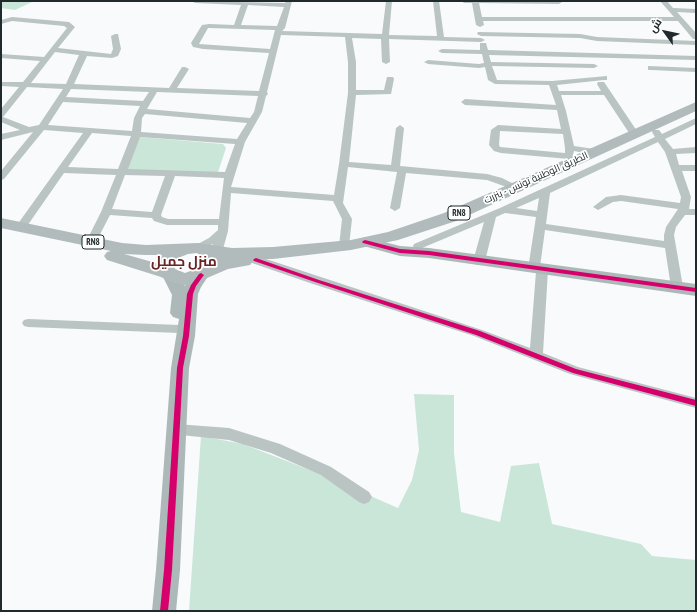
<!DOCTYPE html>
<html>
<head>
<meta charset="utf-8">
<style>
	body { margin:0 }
	#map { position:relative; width:697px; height:612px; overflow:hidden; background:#f8fafc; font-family:"PT Sans Narrow",Cairo,sans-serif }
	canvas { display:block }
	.frame { position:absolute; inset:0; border:2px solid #202a2d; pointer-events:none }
	.north { position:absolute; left:645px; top:12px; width:40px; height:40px; -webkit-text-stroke:3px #fff; paint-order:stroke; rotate:303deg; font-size:11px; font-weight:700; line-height:16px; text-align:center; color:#202a2d }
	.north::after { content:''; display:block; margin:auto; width:14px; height:18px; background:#202a2d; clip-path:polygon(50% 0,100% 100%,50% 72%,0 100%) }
</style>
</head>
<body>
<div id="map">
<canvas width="697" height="612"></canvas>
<div class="frame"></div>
<div class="north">ش</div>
</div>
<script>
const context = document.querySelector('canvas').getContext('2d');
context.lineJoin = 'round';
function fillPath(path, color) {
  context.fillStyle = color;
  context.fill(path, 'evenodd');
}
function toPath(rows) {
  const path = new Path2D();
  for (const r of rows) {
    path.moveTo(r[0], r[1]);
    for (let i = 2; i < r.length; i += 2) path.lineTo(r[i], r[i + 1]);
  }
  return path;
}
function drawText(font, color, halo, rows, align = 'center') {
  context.font = font + ' "PT Sans Narrow",Cairo,sans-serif';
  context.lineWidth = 3.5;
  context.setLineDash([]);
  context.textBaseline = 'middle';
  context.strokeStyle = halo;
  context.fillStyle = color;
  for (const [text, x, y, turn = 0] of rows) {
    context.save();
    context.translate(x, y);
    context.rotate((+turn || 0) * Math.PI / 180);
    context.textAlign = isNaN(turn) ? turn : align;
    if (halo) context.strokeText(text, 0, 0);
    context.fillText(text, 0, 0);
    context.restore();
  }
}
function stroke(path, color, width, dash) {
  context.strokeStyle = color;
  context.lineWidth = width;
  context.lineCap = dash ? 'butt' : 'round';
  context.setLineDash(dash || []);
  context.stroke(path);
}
fillPath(toPath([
	[1,1,34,1,15,10,1,8],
	[140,137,223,144,226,148,217,175,124,171,137,139],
	[414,394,454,395,454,453,461,512,500,522,511,466,539,463,552,524,641,544,652,556,696,560,696,611,189,611,201,436,243,444,320,474,398,508,412,480,419,450]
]), '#cae6d8');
fillPath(toPath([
	[192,1,285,3,286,1,292,1,285,28,282,31,382,34,386,1,392,1,389,35,437,36,433,1,439,1,444,37,481,38,485,40,481,42,389,39,390,62,386,64,382,62,381,39,352,38,356,62,356,90,384,90,387,77,393,77,394,79,391,94,356,95,349,162,391,165,396,128,400,125,404,128,400,166,487,174,502,178,520,187,515,190,487,180,406,173,400,208,395,211,390,208,397,172,348,167,343,203,352,219,349,246,344,249,339,246,342,219,333,201,231,193,228,231,220,260,218,263,214,264,210,263,208,260,213,244,198,251,194,250,193,248,194,246,209,238,218,230,218,225,167,225,154,221,152,218,110,215,95,244,87,244,86,242,101,212,116,175,64,173,25,229,17,229,16,227,17,225,83,133,44,130,4,179,1,180,1,171,33,132,1,140,1,134,20,130,1,122,1,109,19,87,1,86,1,82,23,82,40,61,1,58,1,54,44,57,67,28,64,26,12,21,1,24,1,20,12,17,69,22,75,27,58,48,111,54,113,49,111,36,115,34,118,34,121,49,118,56,112,58,87,56,74,84,169,88,182,67,185,67,189,69,177,88,259,91,269,53,203,49,193,47,191,43,202,25,209,24,234,25,241,5,195,3,192,1],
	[248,5,284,7,277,26,241,25,248,5],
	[208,28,209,28,275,30,270,49,199,44,208,28],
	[281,35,345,37,348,62,348,93,339,164,334,195,231,187,245,142,262,112,266,96,268,94,267,92,281,35],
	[55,52,79,55,66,84,31,83,55,52],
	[27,87,63,89,39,125,29,127,3,117,27,87],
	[71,89,149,92,143,101,66,97,71,89],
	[157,92,258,96,254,112,250,118,147,109,157,92],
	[63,102,140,106,134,118,132,131,48,125,63,102],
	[145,114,247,123,237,139,141,132,142,118,145,114],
	[92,133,131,136,118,169,68,167,92,133],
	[140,137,235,144,225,172,128,169,140,137],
	[125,175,165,176,152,212,112,209,125,175],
	[175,176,224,178,219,219,168,219,162,217,161,215,175,176],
	[461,1,562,2,559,4,479,3,482,17,674,17,660,1,667,1,673,8,696,9,696,13,677,12,696,33,696,39,693,39,678,21,483,21,484,25,480,27,476,25,472,3,464,3,461,1],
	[478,32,580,34,597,37,696,41,696,45,597,41,580,38,481,36,477,34,478,32],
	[480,43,486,43,488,50,696,56,696,60,489,55,491,62,594,64,598,66,594,68,492,66,497,80,552,81,607,76,607,80,604,80,557,85,559,91,601,91,597,84,598,82,604,82,639,134,637,136,631,136,604,95,561,95,566,111,574,146,594,149,599,152,594,155,574,151,572,158,569,159,501,153,494,151,489,145,491,130,498,125,561,129,557,110,465,105,461,102,465,99,556,105,549,85,495,84,488,80,485,67,479,68,428,64,424,62,428,60,479,64,484,63,482,54,442,53,438,51,442,49,480,50,480,43],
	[500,131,563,134,565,148,565,153,500,147,499,145,500,131],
	[648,66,696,68,696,72,651,70,648,70,648,66],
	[696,118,696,124,665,139,673,149,696,147,696,153,676,154,679,165,696,165,696,171,682,171,691,197,689,209,696,209,696,215,685,215,676,227,674,235,683,287,681,290,673,290,671,287,665,248,545,230,540,267,546,267,548,270,543,353,578,367,696,398,696,408,570,374,474,336,313,284,252,263,250,260,252,257,256,256,260,257,482,330,530,348,536,272,530,272,528,269,536,217,505,213,496,217,485,261,483,264,479,265,475,264,473,261,484,222,422,248,414,248,413,246,414,244,500,208,655,137,652,132,653,130,659,130,662,134,696,118],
	[658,142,665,152,681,197,680,203,621,195,606,197,593,207,598,210,613,202,621,201,678,209,666,227,664,235,664,241,546,224,550,193,658,142],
	[539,198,537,211,516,208,539,198],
	[28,319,179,325,183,326,185,329,183,332,179,333,28,327,24,326,22,323,24,320,28,319],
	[176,424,229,428,280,444,331,467,369,492,372,497,369,502,364,504,359,502,321,475,271,453,229,440,171,434,169,430,171,426,176,424]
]), '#bac4c3');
fillPath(toPath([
	[365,237,400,246,429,248,696,284,696,296,429,258,400,256,360,245,357,242,360,239,365,237],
	[170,270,176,271,185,286,195,271,201,270,207,271,209,275,201,287,198,294,195,336,189,368,180,570,176,611,152,611,156,570,171,368,179,319,173,317,170,313,172,295,162,275,164,271,170,270]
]), '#adb9b8');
fillPath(toPath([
	[696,102,696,111,456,221,398,240,351,250,273,259,252,259,253,261,250,265,228,269,193,284,185,285,171,282,161,277,107,260,104,256,107,252,111,251,1,228,1,218,122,243,146,245,198,243,232,248,273,247,351,240,388,232,444,213,696,102],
	[197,253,203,258,203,265,201,267,185,273,175,269,174,264,178,258,188,254,197,253],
	[124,254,146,255,162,255,156,263,124,254]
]), '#b1bbbb');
fillPath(toPath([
	[365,240,400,249,429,251,696,288,696,292,429,255,400,253,363,243,362,242,363,241,365,240],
	[256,258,319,280,480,331,576,369,696,400,696,406,573,373,476,335,315,282,254,261,253,260,254,259,256,258],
	[201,273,204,275,196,286,193,294,189,336,183,368,172,570,168,611,160,611,164,570,177,368,183,336,187,294,191,285,199,274,201,273]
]), '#d6006c');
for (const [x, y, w] of [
	[459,213,22],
	[93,242,22]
]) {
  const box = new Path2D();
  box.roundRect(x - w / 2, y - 7, w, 14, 3);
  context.fillStyle = '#fff';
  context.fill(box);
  stroke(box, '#202a2d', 1);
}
drawText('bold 9px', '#202a2d', null, [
	["RN8",459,213],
	["RN8",93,242]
]);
drawText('10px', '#202a2d', '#fff', [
	["الطريق الوطنية تونس - بنزرت",536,178,-24]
]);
drawText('bold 14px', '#682322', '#fff', [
	["منزل جميل",184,262]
]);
</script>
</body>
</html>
